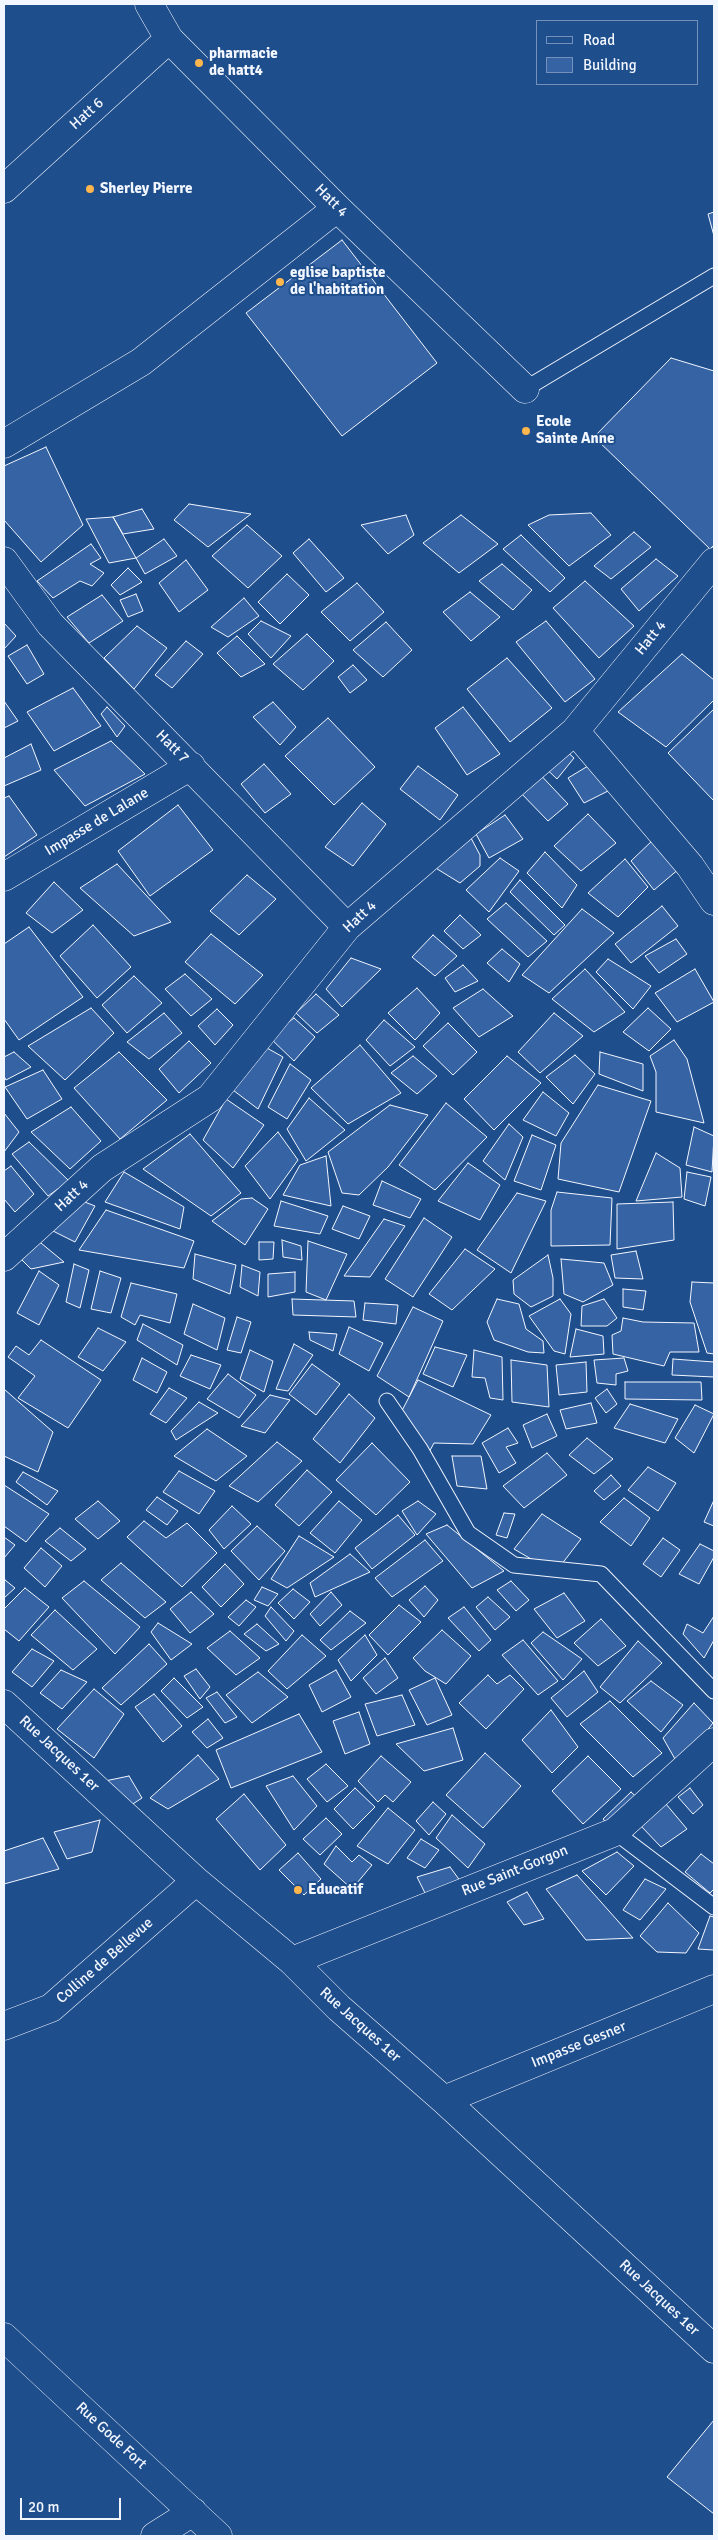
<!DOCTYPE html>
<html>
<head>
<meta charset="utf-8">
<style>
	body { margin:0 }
	#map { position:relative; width:718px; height:2540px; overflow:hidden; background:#1f4e8c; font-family:Signika,sans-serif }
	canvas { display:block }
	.frame { position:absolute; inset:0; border:5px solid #f2f6ff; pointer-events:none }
	.legend { position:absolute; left:536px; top:20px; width:162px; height:65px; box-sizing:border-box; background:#1f4e8c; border:1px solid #7391ba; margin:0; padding:6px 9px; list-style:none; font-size:15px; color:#f2f6ff }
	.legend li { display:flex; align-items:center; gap:10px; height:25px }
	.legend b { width:25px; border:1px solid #7391ba }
	.scale { position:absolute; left:20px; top:2498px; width:101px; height:22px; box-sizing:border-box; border:2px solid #f2f6ff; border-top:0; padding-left:6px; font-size:15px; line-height:18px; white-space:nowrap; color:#f2f6ff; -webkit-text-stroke:4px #1f4e8c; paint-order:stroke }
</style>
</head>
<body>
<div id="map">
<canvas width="718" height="2540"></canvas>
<div class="frame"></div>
<ul class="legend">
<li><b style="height:6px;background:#1f4e8c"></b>Road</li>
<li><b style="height:14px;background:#3563a3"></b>Building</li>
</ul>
<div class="scale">20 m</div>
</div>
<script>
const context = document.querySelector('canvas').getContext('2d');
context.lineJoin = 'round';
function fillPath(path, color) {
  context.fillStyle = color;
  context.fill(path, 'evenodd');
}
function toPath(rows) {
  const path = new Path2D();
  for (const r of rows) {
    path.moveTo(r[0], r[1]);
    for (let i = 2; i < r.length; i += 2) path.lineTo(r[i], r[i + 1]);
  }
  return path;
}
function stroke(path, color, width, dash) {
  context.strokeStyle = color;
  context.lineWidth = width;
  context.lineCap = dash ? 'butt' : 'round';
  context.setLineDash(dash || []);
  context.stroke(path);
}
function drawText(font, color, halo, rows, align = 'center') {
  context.font = font + ' Signika,sans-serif';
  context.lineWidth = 4;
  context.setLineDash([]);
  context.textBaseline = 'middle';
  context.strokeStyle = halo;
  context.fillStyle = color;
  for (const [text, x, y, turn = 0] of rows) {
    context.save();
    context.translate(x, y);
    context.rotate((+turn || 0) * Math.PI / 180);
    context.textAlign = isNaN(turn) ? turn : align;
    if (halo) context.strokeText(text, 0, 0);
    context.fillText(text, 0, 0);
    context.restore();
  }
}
const building = toPath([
	[714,212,714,236,708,214,714,212],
	[342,240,437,363,342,436,246,313,342,240],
	[671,358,714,371,714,545,710,549,594,437,671,358],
	[46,447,83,525,41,562,4,520,4,466,46,447],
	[189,504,251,514,208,547,174,520,189,504],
	[142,509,154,529,123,534,113,517,142,509],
	[591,513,611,535,569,566,528,525,549,515,591,513],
	[406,515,414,535,388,554,361,525,406,515],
	[461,515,498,544,459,573,423,543,461,515],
	[113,517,136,558,109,563,86,519,113,517],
	[247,525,282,556,248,588,212,556,247,525],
	[634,532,651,547,611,579,594,566,634,532],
	[521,535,565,578,550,592,503,549,521,535],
	[164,539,177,556,145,574,136,558,164,539],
	[309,539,344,578,326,592,293,553,309,539],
	[91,544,101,558,90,564,104,573,92,586,80,581,53,598,37,581,91,544],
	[656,559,678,576,639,611,621,589,656,559],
	[186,560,208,590,179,612,159,583,186,560],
	[502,564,532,590,513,610,479,581,502,564],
	[128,568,142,582,120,595,111,585,128,568],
	[287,574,309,595,280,624,258,602,287,574],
	[585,581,634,626,599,658,553,608,585,581],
	[357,583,384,612,350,641,321,612,357,583],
	[470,592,500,617,471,641,443,612,470,592],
	[136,594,143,611,128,617,120,600,136,594],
	[102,595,123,621,89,643,67,617,102,595],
	[244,598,259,616,228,637,211,627,244,598],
	[261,621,291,636,271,658,248,634,261,621],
	[546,621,595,679,565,702,516,642,546,621],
	[386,622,412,650,383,677,353,650,386,622],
	[4,623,16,636,4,649,4,623],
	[137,626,167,648,134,689,104,658,137,626],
	[307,634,334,661,303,690,273,664,307,634],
	[237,636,265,664,241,677,217,653,237,636],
	[186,641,203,654,172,688,155,675,186,641],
	[27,645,44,674,27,684,8,656,27,645],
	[682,654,714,680,714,700,666,747,618,712,682,654],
	[507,658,552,708,510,742,467,689,507,658],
	[353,665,367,680,350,693,338,677,353,665],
	[73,688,101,726,54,751,27,712,73,688],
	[4,701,18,721,4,728,4,701],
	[273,702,296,727,280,745,253,717,273,702],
	[107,707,125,726,117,737,101,714,107,707],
	[463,707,500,754,467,775,435,728,463,707],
	[714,709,714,801,668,753,714,709],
	[328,718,375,767,334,805,285,756,328,718],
	[111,741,145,774,85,806,54,770,111,741],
	[31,744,41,770,4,786,4,758,31,744],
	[562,747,574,758,557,779,538,761,562,747],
	[264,764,291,794,265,813,241,784,264,764],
	[418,766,458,795,440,820,400,789,418,766],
	[588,766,608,791,584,803,568,778,588,766],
	[534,768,568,804,548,821,518,790,534,768],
	[9,796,37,835,4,857,4,798,9,796],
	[362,803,386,824,353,866,325,847,362,803],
	[178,805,213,850,150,896,118,851,178,805],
	[588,814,616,843,581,871,554,846,588,814],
	[505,815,523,839,489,858,476,834,505,815],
	[471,838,480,855,480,866,460,883,434,867,471,838],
	[654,839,680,868,654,890,631,861,654,839],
	[545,852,577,885,562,908,527,873,545,852],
	[500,858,519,871,489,912,466,890,500,858],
	[625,859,648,887,618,917,588,893,625,859],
	[117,864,171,922,134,936,80,888,117,864],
	[247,875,276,899,239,935,210,911,247,875],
	[520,880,565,925,554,935,510,892,520,880],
	[54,882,83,910,52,933,26,913,54,882],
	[506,903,547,941,528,957,487,919,506,903],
	[662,906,678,926,631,963,615,944,662,906],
	[582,909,614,933,549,993,522,975,582,909],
	[460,915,481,935,463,949,444,931,460,915],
	[93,925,131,967,97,998,60,956,93,925],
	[29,927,83,997,19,1040,4,1019,4,944,29,927],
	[211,934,263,975,235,1004,185,962,211,934],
	[433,935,457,956,435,976,412,957,433,935],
	[676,939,687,954,659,973,645,956,676,939],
	[502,949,520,964,509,982,487,963,502,949],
	[351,958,381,969,342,1007,326,989,351,958],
	[608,959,651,986,633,1009,596,972,608,959],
	[463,965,478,981,455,992,445,978,463,965],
	[585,969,625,1012,594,1032,552,999,585,969],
	[695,969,714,1002,677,1022,655,993,695,969],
	[185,974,212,999,191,1016,165,989,185,974],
	[134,976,162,1003,127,1033,102,1005,134,976],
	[417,988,440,1013,415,1040,388,1013,417,988],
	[483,989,513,1016,479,1037,453,1008,483,989],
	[316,994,339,1015,317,1033,296,1013,316,994],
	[91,1008,114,1033,65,1080,28,1046,91,1008],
	[648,1008,671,1029,649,1051,623,1032,648,1008],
	[217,1009,233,1025,215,1045,198,1026,217,1009],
	[164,1013,182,1033,149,1059,127,1042,164,1013],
	[554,1013,583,1036,540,1073,518,1052,554,1013],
	[294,1018,315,1037,294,1061,269,1037,294,1018],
	[384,1020,415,1047,390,1066,366,1040,384,1020],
	[448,1023,477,1052,453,1075,423,1046,448,1023],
	[674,1040,687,1059,704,1123,656,1112,656,1072,650,1056,674,1040],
	[189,1041,211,1063,179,1093,159,1069,189,1041],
	[258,1043,283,1057,258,1109,225,1084,258,1043],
	[360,1045,401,1093,348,1124,311,1088,360,1045],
	[14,1052,31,1067,6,1080,4,1076,4,1057,14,1052],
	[119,1052,167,1100,120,1139,74,1088,119,1052],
	[600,1052,643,1064,643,1091,599,1074,600,1052],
	[575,1055,595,1074,573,1104,546,1077,575,1055],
	[413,1056,437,1076,417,1094,391,1073,413,1056],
	[507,1056,541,1083,494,1130,464,1099,507,1056],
	[290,1064,311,1080,287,1119,268,1107,290,1064],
	[43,1070,62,1099,27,1119,5,1087,43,1070],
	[598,1085,651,1101,619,1192,558,1179,561,1143,598,1085],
	[543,1092,569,1113,556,1136,523,1120,543,1092],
	[309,1098,345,1130,306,1161,287,1129,309,1098],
	[226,1099,264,1125,233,1168,203,1140,226,1099],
	[446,1103,487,1137,435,1190,399,1165,446,1103],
	[390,1105,428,1115,388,1167,359,1195,342,1193,328,1152,390,1105],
	[71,1107,101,1141,70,1169,31,1132,71,1107],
	[4,1113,19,1132,4,1152,4,1113],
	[509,1124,523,1137,505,1180,483,1161,509,1124],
	[694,1127,714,1136,712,1172,686,1165,694,1127],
	[278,1132,298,1160,270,1199,245,1166,278,1132],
	[190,1134,241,1193,211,1216,143,1169,190,1134],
	[532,1135,556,1145,541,1190,514,1181,532,1135],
	[29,1142,69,1181,48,1196,12,1154,29,1142],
	[656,1153,680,1168,682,1197,636,1201,656,1153],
	[326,1156,331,1206,283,1195,300,1165,326,1156],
	[468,1163,500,1185,480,1220,438,1201,468,1163],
	[11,1166,34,1194,15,1212,4,1199,4,1171,11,1166],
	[124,1172,184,1207,180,1229,105,1202,124,1172],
	[687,1172,711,1177,705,1206,684,1199,687,1172],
	[382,1181,421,1199,410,1218,373,1205,382,1181],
	[59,1192,95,1206,75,1242,39,1224,59,1192],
	[557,1192,612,1198,610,1245,551,1246,551,1210,557,1192],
	[517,1193,546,1201,511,1273,477,1250,517,1193],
	[252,1198,268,1209,245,1245,212,1221,241,1199,252,1198],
	[281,1201,328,1216,320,1234,274,1226,281,1201],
	[673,1202,674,1240,617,1249,617,1204,673,1202],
	[343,1206,370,1216,359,1239,332,1229,343,1206],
	[106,1210,194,1241,184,1268,79,1250,106,1210],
	[424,1218,452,1237,413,1297,385,1279,424,1218],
	[384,1219,405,1226,370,1277,344,1276,384,1219],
	[30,1234,64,1262,31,1269,11,1249,30,1234],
	[282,1240,301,1246,302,1260,283,1257,282,1240],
	[308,1241,347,1254,326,1300,306,1292,308,1241],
	[259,1242,274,1242,273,1259,259,1260,259,1242],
	[465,1249,495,1269,452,1310,429,1294,465,1249],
	[636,1251,643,1279,615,1278,611,1255,636,1251],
	[195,1254,236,1265,230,1294,193,1279,195,1254],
	[548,1255,553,1278,553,1296,531,1307,514,1294,513,1280,548,1255],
	[561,1259,604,1263,613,1285,583,1302,564,1294,561,1259],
	[74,1264,89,1270,80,1308,66,1302,74,1264],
	[242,1265,260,1272,258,1296,240,1287,242,1265],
	[39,1271,59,1285,39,1325,17,1313,39,1271],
	[100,1271,121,1278,111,1313,91,1309,100,1271],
	[295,1272,295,1292,268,1297,268,1274,295,1272],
	[692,1282,714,1283,714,1354,707,1353,690,1302,692,1282],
	[131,1283,177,1294,170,1323,140,1315,135,1325,121,1317,131,1283],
	[623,1289,646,1291,643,1310,623,1307,623,1289],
	[292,1299,354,1301,356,1317,293,1315,292,1299],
	[497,1299,519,1304,526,1329,543,1341,544,1353,528,1352,494,1340,487,1322,497,1299],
	[560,1299,571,1314,565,1354,554,1351,529,1316,560,1299],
	[604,1299,617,1318,607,1326,581,1326,582,1306,604,1299],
	[365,1303,398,1305,396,1324,363,1320,365,1303],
	[193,1304,225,1318,217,1350,184,1334,193,1304],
	[413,1307,443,1321,409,1397,377,1376,413,1307],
	[237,1317,251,1322,241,1353,227,1350,237,1317],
	[623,1318,643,1322,694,1323,699,1352,670,1352,664,1366,613,1354,612,1335,621,1331,623,1318],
	[143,1324,183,1345,177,1365,137,1340,143,1324],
	[349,1327,383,1343,369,1371,339,1354,349,1327],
	[98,1328,126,1342,103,1371,78,1357,98,1328],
	[576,1329,603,1336,604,1354,570,1357,576,1329],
	[309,1332,337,1334,333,1351,310,1340,309,1332],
	[41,1340,101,1380,68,1428,18,1398,35,1376,8,1357,16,1346,29,1355,41,1340],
	[294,1344,313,1355,288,1391,276,1389,294,1344],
	[435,1347,467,1355,453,1387,423,1374,435,1347],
	[250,1350,273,1361,264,1392,240,1379,250,1350],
	[474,1350,502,1357,503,1400,490,1398,485,1378,472,1377,474,1350],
	[191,1355,221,1365,210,1389,180,1376,191,1355],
	[142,1358,167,1372,157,1393,133,1380,142,1358],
	[624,1358,628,1371,616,1374,616,1385,597,1383,594,1360,624,1358],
	[673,1359,714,1362,714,1377,672,1375,673,1359],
	[511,1360,547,1365,549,1407,512,1402,511,1360],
	[586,1362,587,1392,559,1395,556,1365,586,1362],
	[312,1364,340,1384,316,1415,289,1394,312,1364],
	[228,1374,256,1395,239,1418,207,1399,228,1374],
	[418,1380,491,1415,473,1444,434,1443,426,1458,396,1422,418,1380],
	[625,1382,701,1382,702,1400,625,1399,625,1382],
	[169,1388,187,1398,166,1423,150,1414,169,1388],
	[4,1389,53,1432,38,1472,4,1456,4,1389],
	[607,1389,617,1404,606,1413,595,1398,607,1389],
	[349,1394,375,1418,340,1463,313,1439,349,1394],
	[270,1395,290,1400,265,1433,241,1426,270,1395],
	[199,1402,218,1413,176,1440,171,1431,199,1402],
	[591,1403,597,1423,566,1429,560,1410,591,1403],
	[630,1404,678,1419,665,1443,614,1428,630,1404],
	[695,1405,714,1414,694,1453,675,1438,695,1405],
	[547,1414,557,1436,532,1448,523,1425,547,1414],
	[508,1428,518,1443,506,1447,516,1463,499,1473,482,1443,508,1428],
	[207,1429,247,1456,216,1481,174,1456,207,1429],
	[587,1438,613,1459,594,1474,569,1455,587,1438],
	[277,1442,302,1461,258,1502,229,1486,277,1442],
	[372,1443,410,1482,376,1515,336,1480,372,1443],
	[547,1453,567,1475,524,1508,503,1486,547,1453],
	[452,1456,481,1456,487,1489,457,1486,452,1456],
	[648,1467,676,1483,658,1511,628,1490,648,1467],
	[307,1470,332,1492,299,1526,275,1505,307,1470],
	[179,1471,215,1491,199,1514,163,1492,179,1471],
	[23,1472,58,1491,47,1505,16,1482,23,1472],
	[611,1475,621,1486,604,1500,594,1491,611,1475],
	[4,1485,49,1514,26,1542,4,1526,4,1485],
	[157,1497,178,1511,167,1525,146,1510,157,1497],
	[624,1498,650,1518,631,1546,600,1522,624,1498],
	[714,1500,714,1526,704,1522,714,1500],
	[98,1501,120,1521,98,1539,75,1519,98,1501],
	[339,1501,362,1520,335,1553,310,1533,339,1501],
	[418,1501,436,1514,417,1535,402,1511,418,1501],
	[232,1506,251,1524,224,1549,209,1530,232,1506],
	[504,1513,515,1514,507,1538,496,1535,504,1513],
	[542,1514,581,1539,555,1573,514,1549,542,1514],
	[398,1515,415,1535,372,1569,355,1548,398,1515],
	[144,1521,166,1538,187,1523,217,1553,182,1587,127,1537,144,1521],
	[447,1525,504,1571,472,1588,426,1534,447,1525],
	[257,1526,285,1551,259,1580,231,1551,257,1526],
	[60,1528,86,1549,71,1561,45,1541,60,1528],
	[299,1536,334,1557,287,1588,271,1579,299,1536],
	[4,1537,15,1545,4,1558,4,1537],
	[663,1538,680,1550,661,1577,643,1564,663,1538],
	[425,1540,443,1561,392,1597,375,1578,425,1540],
	[700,1544,714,1551,714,1557,699,1584,679,1574,700,1544],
	[41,1548,62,1566,45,1587,24,1568,41,1548],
	[350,1554,370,1572,315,1597,310,1583,350,1554],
	[121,1563,166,1602,145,1618,101,1580,121,1563],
	[225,1564,244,1584,221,1607,202,1587,225,1564],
	[5,1580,15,1588,4,1598,4,1581,5,1580],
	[84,1581,140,1627,115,1654,62,1598,84,1581],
	[511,1581,529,1600,516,1611,497,1590,511,1581],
	[425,1586,438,1600,424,1617,409,1600,425,1586],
	[262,1587,278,1594,268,1606,254,1600,262,1587],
	[25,1588,49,1607,19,1641,4,1629,4,1609,25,1588],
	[293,1589,310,1602,294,1619,278,1603,293,1589],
	[191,1592,214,1614,190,1633,170,1609,191,1592],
	[331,1592,342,1605,320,1626,310,1614,331,1592],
	[564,1593,585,1621,557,1638,534,1609,564,1593],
	[488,1597,510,1617,495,1630,476,1607,488,1597],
	[246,1600,256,1607,239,1626,228,1617,246,1600],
	[399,1605,421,1622,388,1655,369,1635,399,1605],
	[271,1607,294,1631,286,1641,265,1616,271,1607],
	[464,1607,491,1640,479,1651,448,1618,464,1607],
	[55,1610,97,1649,73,1670,31,1635,55,1610],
	[350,1611,366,1623,331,1650,320,1640,350,1611],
	[714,1616,714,1640,704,1658,683,1634,687,1624,703,1633,714,1616],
	[601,1619,626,1646,598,1666,574,1643,601,1619],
	[158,1623,192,1644,171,1660,151,1632,158,1623],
	[257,1624,279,1644,266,1651,244,1634,257,1624],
	[442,1630,471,1656,446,1684,425,1671,413,1658,442,1630],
	[230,1631,260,1658,236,1675,207,1648,230,1631],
	[543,1632,582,1659,563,1680,531,1643,543,1632],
	[302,1635,326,1656,287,1689,268,1671,302,1635],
	[365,1635,377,1655,351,1681,338,1660,365,1635],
	[523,1640,558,1681,538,1695,502,1655,523,1640],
	[638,1641,662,1663,620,1703,600,1687,638,1641],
	[149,1644,167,1664,121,1705,102,1688,149,1644],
	[32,1649,54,1661,32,1687,12,1672,32,1649],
	[385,1658,398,1678,376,1694,363,1678,385,1658],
	[196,1669,210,1687,200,1699,184,1676,196,1669],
	[61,1670,87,1682,62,1709,40,1693,61,1670],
	[336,1670,351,1697,322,1712,309,1685,336,1670],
	[584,1671,598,1692,567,1717,551,1698,584,1671],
	[258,1672,288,1697,252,1723,226,1695,258,1672],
	[488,1675,497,1684,510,1675,524,1689,486,1729,459,1703,488,1675],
	[174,1678,203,1707,187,1718,161,1691,174,1678],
	[435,1678,452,1715,427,1725,409,1690,435,1678],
	[651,1681,683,1705,661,1732,627,1701,651,1681],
	[94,1689,124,1714,94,1758,57,1729,94,1689],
	[217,1692,237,1717,225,1723,206,1698,217,1692],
	[154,1694,182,1726,163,1742,135,1707,154,1694],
	[402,1695,415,1725,377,1736,365,1704,402,1695],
	[610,1701,662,1753,633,1777,580,1724,610,1701],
	[694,1703,713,1723,679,1766,663,1738,694,1703],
	[551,1710,578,1747,552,1773,522,1740,551,1710],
	[359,1712,370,1744,345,1754,333,1721,359,1712],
	[299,1714,322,1752,231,1788,216,1750,299,1714],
	[208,1719,223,1738,207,1748,192,1732,208,1719],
	[453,1728,463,1760,424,1771,396,1744,453,1728],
	[485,1753,521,1786,483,1828,446,1795,485,1753],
	[198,1755,219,1779,168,1809,150,1798,198,1755],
	[381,1756,411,1782,393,1802,385,1795,378,1802,358,1781,381,1756],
	[588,1756,621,1789,583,1824,552,1791,588,1756],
	[326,1764,348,1786,327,1802,307,1779,326,1764],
	[129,1776,142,1798,122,1811,105,1781,129,1776],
	[293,1776,317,1806,294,1830,266,1786,293,1776],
	[355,1788,375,1807,353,1829,334,1809,355,1788],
	[690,1788,703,1805,693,1814,678,1797,690,1788],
	[631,1792,645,1805,613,1831,603,1819,631,1792],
	[244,1794,286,1845,260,1870,216,1819,244,1794],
	[433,1802,446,1814,429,1835,416,1821,433,1802],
	[666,1804,687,1829,661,1847,640,1825,666,1804],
	[388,1808,415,1830,388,1864,357,1846,388,1808],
	[452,1815,485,1844,468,1868,436,1838,452,1815],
	[326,1818,342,1834,320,1855,303,1839,326,1818],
	[100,1820,92,1852,67,1859,54,1832,100,1820],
	[43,1838,59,1869,4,1884,4,1851,43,1838],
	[421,1839,439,1850,425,1868,407,1858,421,1839],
	[336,1846,352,1862,359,1855,372,1865,352,1889,324,1864,336,1846],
	[617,1852,634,1866,606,1895,582,1871,617,1852],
	[298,1853,321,1879,304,1895,279,1870,298,1853],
	[701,1854,714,1864,714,1889,710,1893,685,1872,701,1854],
	[450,1867,461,1882,427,1897,417,1877,450,1867],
	[577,1875,633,1938,586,1940,546,1889,577,1875],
	[645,1879,666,1889,640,1920,623,1910,645,1879],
	[527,1892,544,1919,524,1925,507,1902,527,1892],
	[668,1903,699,1933,686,1953,657,1952,640,1936,668,1903],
	[710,1916,714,1917,714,1950,698,1949,710,1916],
	[714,2420,714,2514,667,2477,714,2420]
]);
fillPath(building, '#3563a3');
stroke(building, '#f2f6ff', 1);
const lane = toPath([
	[525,389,714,276],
	[387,1401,420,1449,468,1533,514,1565,601,1574,714,1691],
	[615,1832,714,1907]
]);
const street = toPath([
	[149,4,169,39,337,208,525,389],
	[4,189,169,39],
	[4,444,141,362,337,208],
	[4,561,50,624,347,927],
	[575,731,690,866,714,901],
	[4,877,191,766],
	[4,1257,102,1168,210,1098,347,927,575,731,714,562],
	[4,1704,196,1881,292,1961,339,2008,444,2100,714,2349],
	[292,1961,615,1832,714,1742],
	[4,2026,51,2008,196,1881],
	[444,2100,714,1989],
	[4,2337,218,2536],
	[155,2536,193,2512]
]);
stroke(lane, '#f2f6ff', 17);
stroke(street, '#f2f6ff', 29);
stroke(lane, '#1f4e8c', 15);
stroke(street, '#1f4e8c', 28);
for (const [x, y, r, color] of [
	[199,63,5,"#ffb74d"],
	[90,189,5,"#ffb74d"],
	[280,282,5,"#ffb74d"],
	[526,431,5,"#ffb74d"],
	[298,1890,5,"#ffb74d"]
]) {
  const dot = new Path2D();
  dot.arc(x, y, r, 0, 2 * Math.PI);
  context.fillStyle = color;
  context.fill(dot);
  stroke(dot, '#1f4e8c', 2);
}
drawText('bold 15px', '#f2f6ff', '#1f4e8c', [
	["pharmacie",209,54],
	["de hatt4",209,71],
	["Sherley Pierre",100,189],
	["eglise baptiste",290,273],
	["de l'habitation",290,290],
	["Ecole",536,422],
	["Sainte Anne",536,439],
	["Educatif",308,1890]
], 'left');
drawText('15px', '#f2f6ff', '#1f4e8c', [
	["Hatt 6",87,114,-42],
	["Hatt 4",331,201,45],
	["Hatt 4",651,638,-51],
	["Hatt 7",172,747,45],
	["Impasse de Lalane",97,822,-31],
	["Hatt 4",360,917,-43],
	["Hatt 4",72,1196,-43],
	["Rue Jacques 1er",59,1754,43],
	["Rue Saint-Gorgon",515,1871,-22],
	["Colline de Bellevue",105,1961,-41],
	["Rue Jacques 1er",360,2025,42],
	["Impasse Gesner",579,2045,-22],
	["Rue Jacques 1er",659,2298,43],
	["Rue Gode Fort",111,2436,43]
]);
</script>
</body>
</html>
